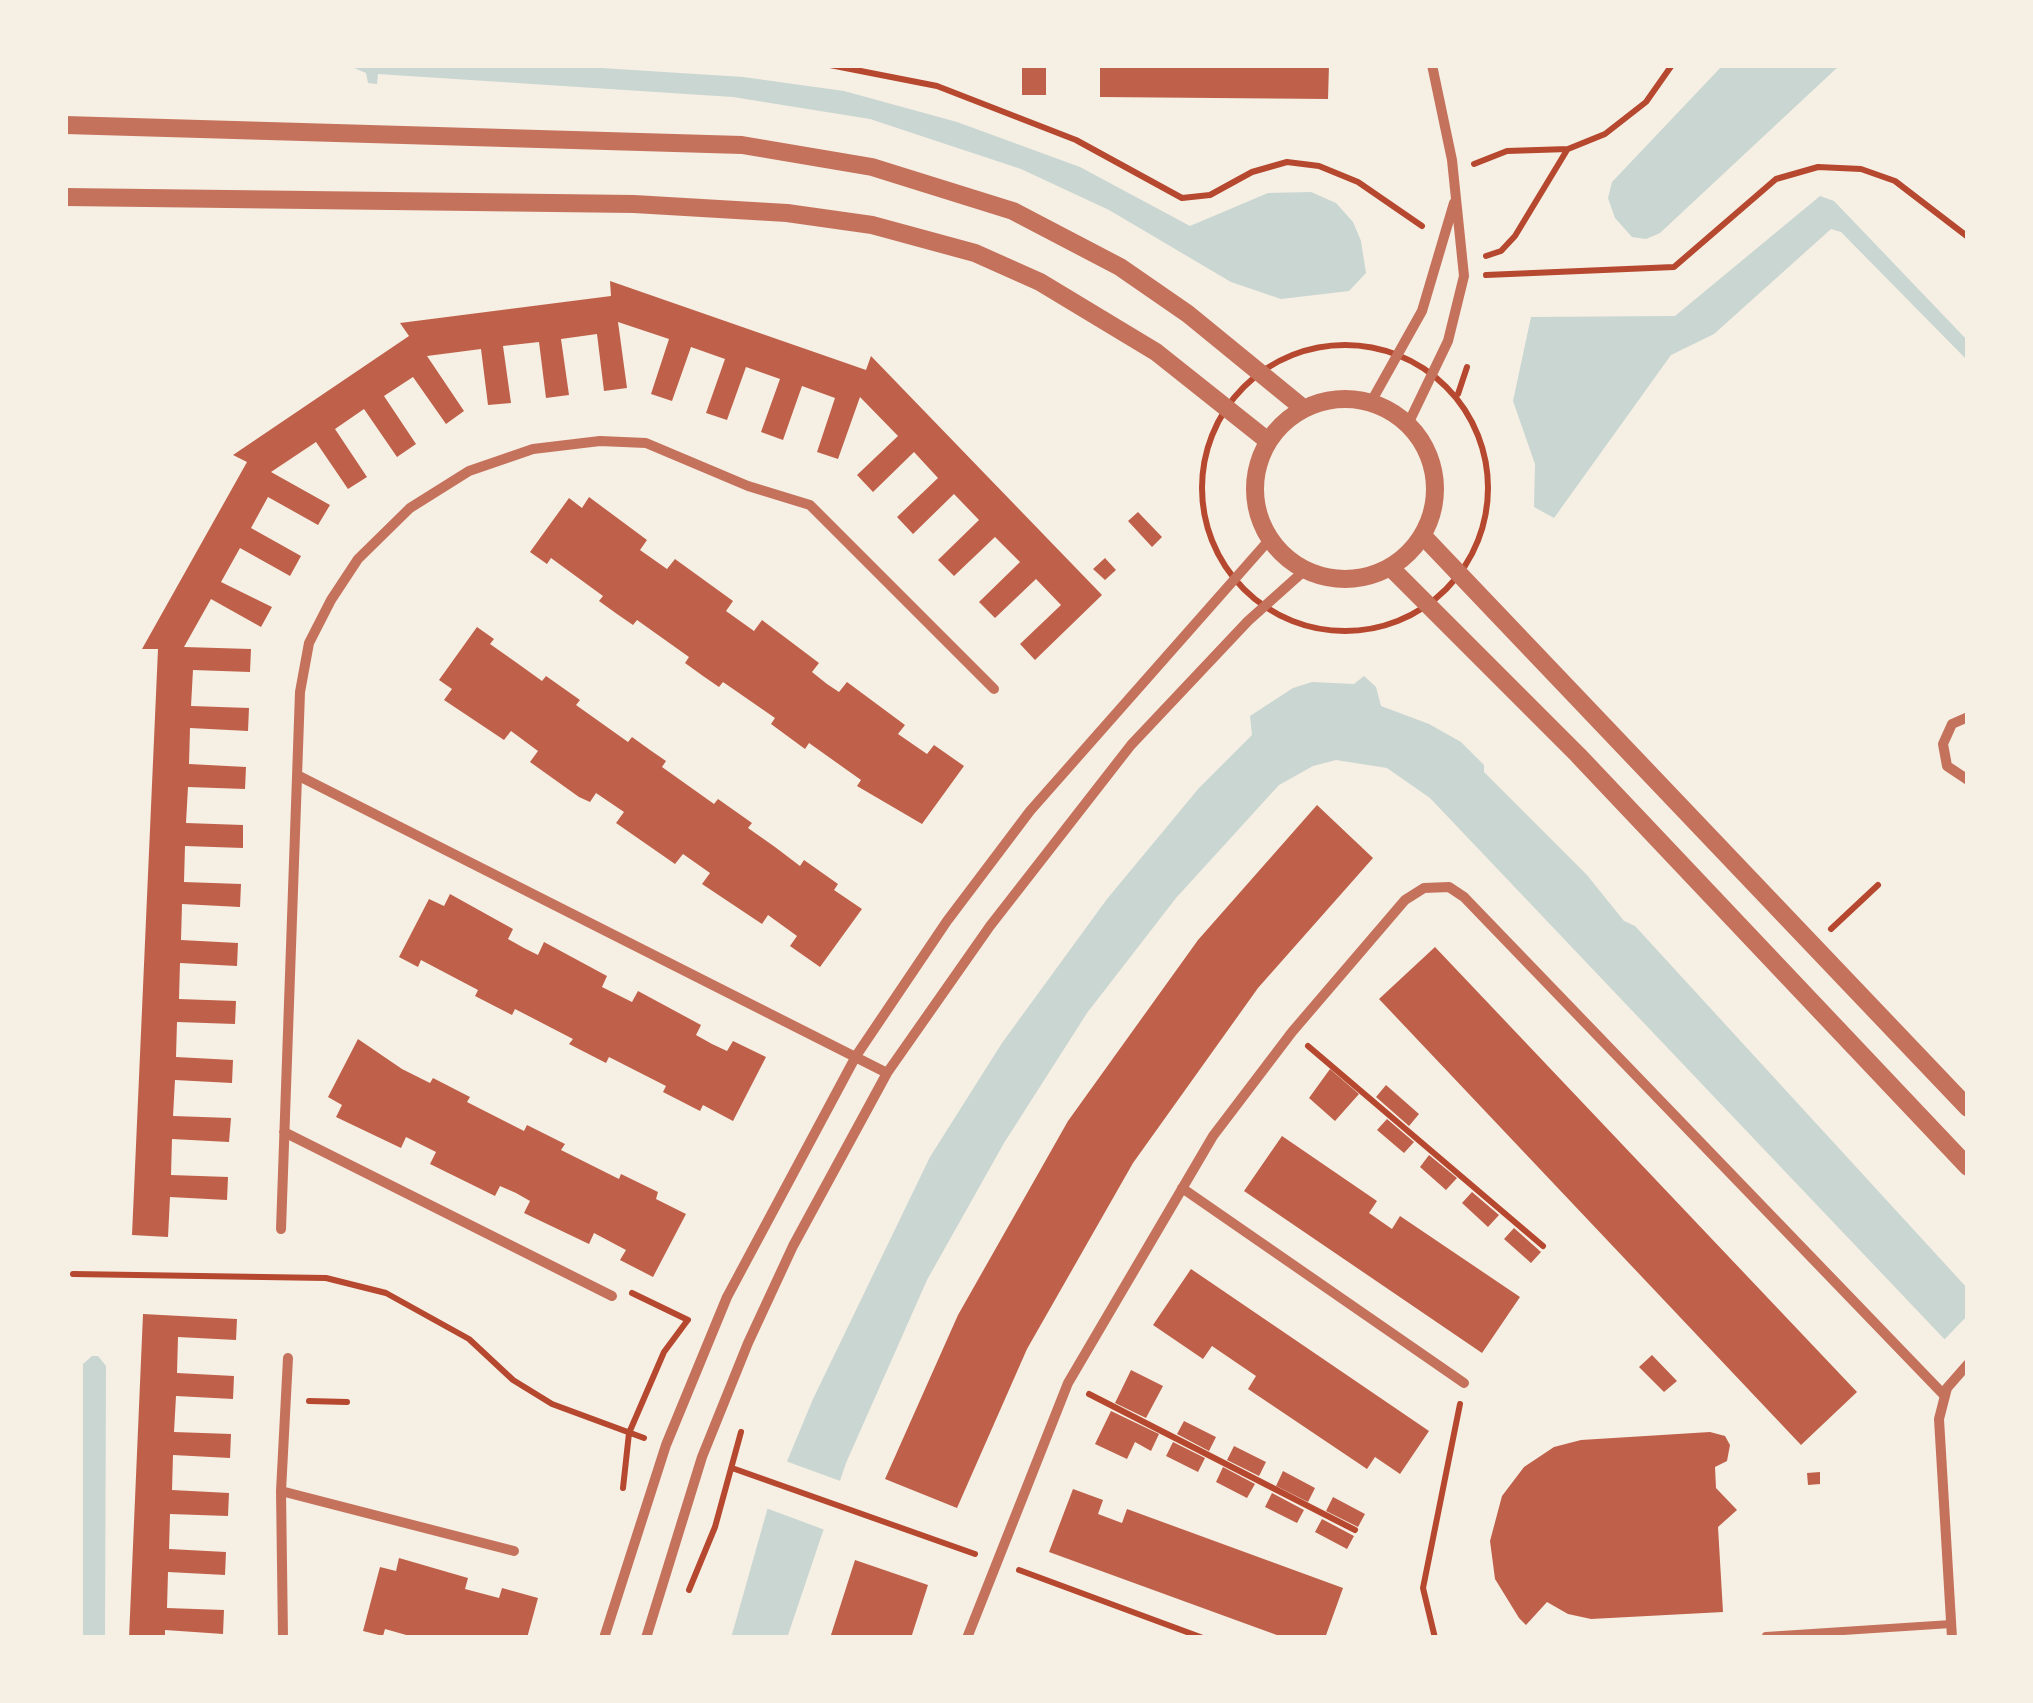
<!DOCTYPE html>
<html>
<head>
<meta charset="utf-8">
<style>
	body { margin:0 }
	#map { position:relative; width:2033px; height:1703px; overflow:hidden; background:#f6efe4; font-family:"PT Sans Narrow",sans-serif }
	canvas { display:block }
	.frame { position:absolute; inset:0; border:68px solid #f6efe4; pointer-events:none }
</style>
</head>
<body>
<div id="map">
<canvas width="2033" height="1703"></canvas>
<div class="frame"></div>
</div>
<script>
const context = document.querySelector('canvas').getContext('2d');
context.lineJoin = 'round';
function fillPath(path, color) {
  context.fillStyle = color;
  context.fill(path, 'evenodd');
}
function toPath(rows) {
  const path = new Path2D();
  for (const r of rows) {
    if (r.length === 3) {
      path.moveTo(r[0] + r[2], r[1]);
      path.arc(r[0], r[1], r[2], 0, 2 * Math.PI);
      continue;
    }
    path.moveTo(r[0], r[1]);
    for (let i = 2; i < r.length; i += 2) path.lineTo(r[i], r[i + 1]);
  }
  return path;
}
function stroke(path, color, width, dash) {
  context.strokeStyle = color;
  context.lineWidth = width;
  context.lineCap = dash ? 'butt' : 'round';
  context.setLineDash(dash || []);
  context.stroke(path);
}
fillPath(toPath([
	[347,65,554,65,743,77,844,91,957,122,1080,167,1190,226,1268,193,1311,192,1336,203,1353,222,1361,241,1366,273,1349,291,1281,299,1231,282,1109,210,1021,169,870,119,733,97,378,74,377,84,368,83,366,73],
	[1723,65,1840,65,1660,233,1646,239,1632,237,1615,218,1608,198,1612,182],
	[1820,196,1834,201,1968,341,1968,361,1841,232,1831,229,1714,334,1671,355,1554,518,1534,507,1535,464,1513,401,1531,317,1675,316],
	[1364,676,1376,687,1381,706,1429,724,1461,742,1484,765,1484,772,1587,875,1624,921,1635,926,1968,1289,1968,1364,1430,798,1387,768,1336,760,1313,766,1279,785,1176,898,1087,1013,1004,1143,927,1280,846,1463,787,1638,731,1638,768,1507,813,1399,930,1157,1002,1043,1107,899,1199,788,1252,735,1250,716,1293,688,1312,682,1354,684],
	[92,1356,98,1356,106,1366,105,1638,83,1638,83,1364]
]), '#c9d6d2');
fillPath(toPath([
	[1968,1315,1968,1369,1940,1344],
	[783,1460,843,1482,825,1530,763,1507]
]), '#f6efe4');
fillPath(toPath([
	[1022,65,1046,65,1046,95,1022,95],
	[1100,65,1329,65,1328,99,1100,97],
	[610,281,866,370,871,356,1102,595,1035,660,1020,644,1061,605,1036,579,995,618,979,602,1020,562,995,537,954,576,938,560,979,520,954,494,913,534,897,517,938,478,914,452,873,492,857,475,898,436,860,397,838,459,817,452,835,398,802,386,783,440,761,432,780,379,746,367,727,420,706,413,725,359,691,347,672,401,651,394,669,339,618,322,627,388,604,391,597,334,561,339,569,395,546,398,539,342,503,346,511,403,488,405,481,349,427,356,464,411,446,424,413,377,384,396,416,444,397,457,364,409,335,429,367,477,348,489,316,442,271,472,330,505,318,525,268,497,251,528,301,556,290,576,240,548,221,582,272,607,261,627,211,599,184,647,251,649,250,672,193,670,191,706,249,708,248,731,190,728,189,764,246,767,245,789,188,787,186,823,243,825,243,848,185,846,184,882,241,884,240,907,182,904,181,940,238,943,237,966,180,963,179,999,236,1001,235,1024,177,1022,176,1057,233,1060,232,1083,175,1080,173,1116,231,1118,229,1142,172,1139,171,1175,228,1177,227,1200,170,1197,168,1237,132,1235,158,649,142,649,247,462,233,455,409,336,400,323,611,296],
	[589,497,647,540,640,550,667,569,675,559,733,601,726,611,754,631,762,620,819,663,812,672,827,684,839,692,847,682,905,725,898,734,927,754,934,745,964,766,922,824,857,786,861,780,809,743,805,749,771,724,775,718,723,682,719,687,703,676,685,663,689,657,637,620,633,625,617,614,599,601,603,596,551,558,547,564,530,552,569,498,582,508],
	[1138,512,1162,537,1152,547,1128,521],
	[1105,558,1116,570,1105,580,1093,569],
	[477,627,494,639,490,644,517,663,542,681,546,676,580,700,576,705,628,742,632,737,650,750,666,761,662,767,714,804,718,799,752,823,748,828,775,847,800,866,804,860,838,884,834,890,862,909,820,967,790,946,797,936,768,915,762,924,702,884,710,873,683,854,675,864,616,823,624,812,596,793,590,802,579,797,530,762,538,751,511,731,504,740,444,700,452,689,439,680],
	[1317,805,1373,858,1258,988,1133,1163,1027,1349,957,1508,885,1479,958,1315,1068,1121,1198,940],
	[450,894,513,929,508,939,524,948,538,955,544,942,607,976,602,987,632,1002,638,991,701,1025,696,1035,712,1044,727,1051,733,1041,766,1057,733,1121,703,1105,700,1111,663,1092,666,1086,609,1057,606,1063,569,1044,573,1039,515,1009,512,1015,475,996,478,990,421,960,418,967,399,957,429,899,444,906],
	[1435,947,1857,1392,1801,1445,1379,999],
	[358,1039,402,1069,430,1083,433,1078,470,1097,467,1102,524,1131,527,1125,565,1144,561,1150,619,1179,621,1174,658,1192,656,1199,686,1214,653,1277,620,1260,626,1250,594,1233,589,1244,524,1213,530,1201,516,1193,500,1186,495,1196,430,1164,436,1152,406,1137,401,1148,336,1117,342,1105,328,1097],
	[1330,1069,1359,1094,1335,1121,1309,1098],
	[1386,1085,1419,1114,1409,1126,1376,1097],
	[1387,1119,1414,1142,1404,1153,1377,1130],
	[1282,1136,1377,1201,1369,1213,1392,1229,1400,1216,1520,1297,1482,1353,1244,1191],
	[1429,1155,1457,1178,1446,1190,1420,1167],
	[1472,1192,1499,1215,1488,1227,1462,1203],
	[1514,1228,1541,1252,1531,1263,1504,1239],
	[1191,1269,1429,1431,1400,1474,1375,1457,1367,1469,1248,1389,1256,1376,1212,1346,1203,1359,1153,1325],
	[143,1314,237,1319,236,1340,178,1337,177,1373,234,1376,233,1399,176,1396,174,1432,231,1434,230,1458,173,1455,172,1490,229,1493,228,1516,170,1514,169,1549,226,1552,225,1575,168,1572,167,1608,224,1610,223,1634,165,1630,165,1638,129,1638],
	[1652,1355,1677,1381,1664,1392,1639,1367],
	[1131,1370,1163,1386,1146,1418,1115,1403],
	[1111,1411,1159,1434,1151,1451,1135,1442,1127,1459,1095,1444],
	[1184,1421,1216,1437,1209,1451,1177,1434],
	[1710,1432,1725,1436,1730,1445,1727,1461,1715,1467,1716,1488,1737,1510,1718,1527,1723,1612,1591,1619,1568,1614,1547,1602,1526,1625,1519,1618,1495,1579,1490,1541,1502,1496,1524,1467,1554,1447,1581,1440],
	[1173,1442,1205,1458,1198,1472,1166,1456],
	[1234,1446,1266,1462,1259,1476,1227,1460],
	[1223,1467,1255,1484,1247,1498,1216,1482],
	[1283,1471,1315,1488,1308,1502,1276,1486],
	[1820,1472,1820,1484,1808,1485,1807,1473],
	[1073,1489,1103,1500,1098,1514,1122,1523,1127,1509,1343,1588,1325,1638,1285,1638,1049,1552],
	[1272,1493,1304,1510,1297,1523,1265,1507],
	[1333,1497,1365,1514,1358,1527,1326,1511],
	[1322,1519,1354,1536,1347,1549,1315,1532],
	[399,1558,468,1578,465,1589,499,1598,502,1588,538,1598,527,1638,417,1638,385,1629,383,1636,363,1631,380,1567,396,1571],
	[855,1560,928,1585,911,1638,830,1638]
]), '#bf614a');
stroke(toPath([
	[830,65,937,86,1076,140,1182,198,1210,195,1252,172,1287,162,1319,166,1358,182,1422,226],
	[1474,164,1507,151,1568,149,1605,134,1646,102,1672,65],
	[1486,256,1501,251,1515,236,1567,150],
	[1486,275,1674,267,1776,179,1818,167,1861,169,1895,181,1968,237],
	[1345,488,143],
	[1458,394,1467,367],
	[1831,929,1878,885],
	[1308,1046,1543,1246],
	[73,1274,326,1278,386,1293,469,1339,513,1380,552,1404,644,1438],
	[632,1293,688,1320],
	[1089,1394,1355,1530],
	[309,1401,347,1402],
	[732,1468,975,1554],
	[623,1488,629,1433,664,1352,687,1321],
	[1019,1570,1203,1638],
	[689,1590,715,1527,741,1432],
	[1435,1638,1423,1588,1460,1404]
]), '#b5482f', 6);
stroke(toPath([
	[1766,1636,1951,1624]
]), '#c5725c', 8);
stroke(toPath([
	[1371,402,1422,311,1454,203],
	[1408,424,1448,341,1464,276,1452,160,1432,65],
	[1968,717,1952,724,1943,744,1947,766,1968,780],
	[299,776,887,1073],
	[284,1132,612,1296],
	[1182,1188,1464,1383],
	[281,1229,300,692,309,643,331,600,358,559,410,508,469,471,533,449,600,441,646,443,748,486,810,505,994,689],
	[281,1491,514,1551],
	[283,1638,281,1491,288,1358],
	[604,1638,666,1445,727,1297,856,1056,947,921,1030,811,1270,539],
	[646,1638,702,1457,748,1343,793,1246,887,1073,990,926,1131,745,1248,621,1305,570],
	[967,1638,1068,1383,1213,1136,1292,1032,1405,900,1424,888,1449,887,1464,897,1944,1395],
	[1952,1638,1939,1419,1947,1388,1968,1364]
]), '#c5725c', 10);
stroke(toPath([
	[65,125,742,145,872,167,1013,211,1120,267,1188,314,1303,408],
	[65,197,634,204,787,213,872,225,975,253,1040,282,1156,352,1268,441],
	[1345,489,90],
	[1424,537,1968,1108],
	[1391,568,1578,755,1968,1167]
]), '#c5725c', 18);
</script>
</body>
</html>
